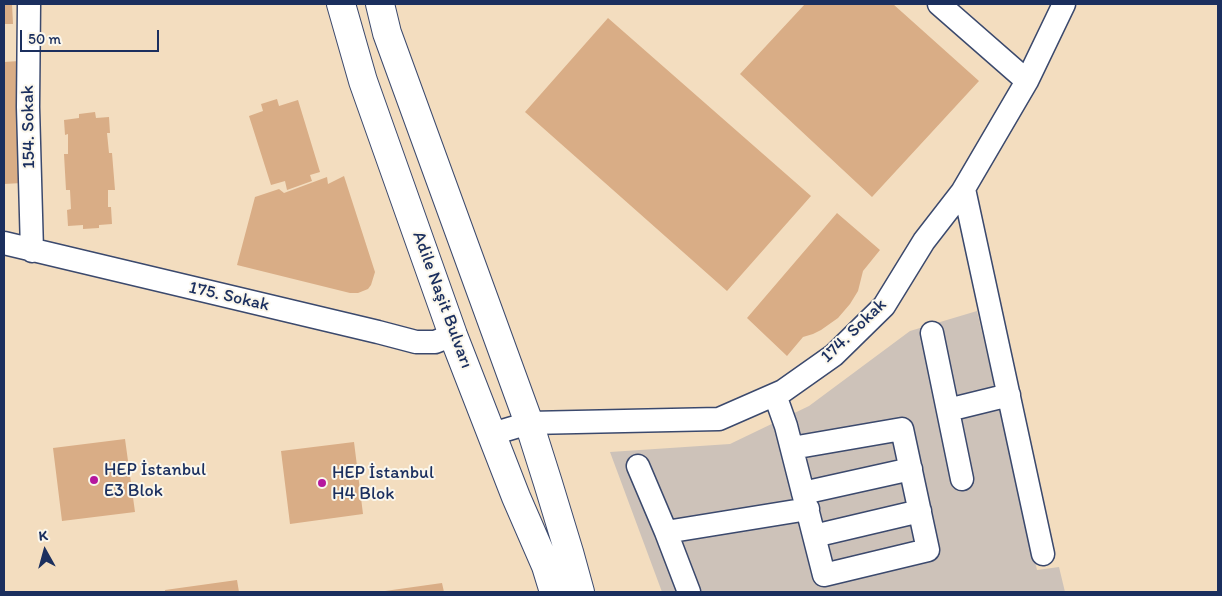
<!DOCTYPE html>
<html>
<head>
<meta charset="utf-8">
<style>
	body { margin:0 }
	#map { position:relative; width:1222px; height:596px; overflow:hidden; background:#f3ddbf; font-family:Itim,sans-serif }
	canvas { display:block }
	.frame { position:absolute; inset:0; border:5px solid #1b2f5e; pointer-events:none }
	.north { position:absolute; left:20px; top:526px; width:50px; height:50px; -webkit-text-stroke:4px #fbf7ec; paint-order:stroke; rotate:353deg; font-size:14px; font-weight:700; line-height:20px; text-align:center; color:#1b2f5e }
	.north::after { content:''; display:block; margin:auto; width:18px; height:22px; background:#1b2f5e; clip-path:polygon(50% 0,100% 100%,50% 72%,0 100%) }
	.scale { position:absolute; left:20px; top:30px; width:139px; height:22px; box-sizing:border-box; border:2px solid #1b2f5e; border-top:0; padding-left:6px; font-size:15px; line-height:18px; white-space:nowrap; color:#1b2f5e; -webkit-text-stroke:4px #fbf7ec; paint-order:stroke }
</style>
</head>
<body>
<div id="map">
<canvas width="1222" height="596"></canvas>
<div class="frame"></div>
<div class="north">K</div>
<div class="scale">50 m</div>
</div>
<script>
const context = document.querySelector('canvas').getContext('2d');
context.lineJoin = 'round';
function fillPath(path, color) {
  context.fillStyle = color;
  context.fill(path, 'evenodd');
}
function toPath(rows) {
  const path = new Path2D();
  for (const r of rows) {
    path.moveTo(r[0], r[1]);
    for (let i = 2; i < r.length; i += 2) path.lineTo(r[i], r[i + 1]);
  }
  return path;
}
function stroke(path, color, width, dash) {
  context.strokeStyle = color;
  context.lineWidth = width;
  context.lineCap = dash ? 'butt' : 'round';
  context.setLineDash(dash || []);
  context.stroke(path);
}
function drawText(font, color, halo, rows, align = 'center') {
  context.font = font + ' Itim,sans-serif';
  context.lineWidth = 4;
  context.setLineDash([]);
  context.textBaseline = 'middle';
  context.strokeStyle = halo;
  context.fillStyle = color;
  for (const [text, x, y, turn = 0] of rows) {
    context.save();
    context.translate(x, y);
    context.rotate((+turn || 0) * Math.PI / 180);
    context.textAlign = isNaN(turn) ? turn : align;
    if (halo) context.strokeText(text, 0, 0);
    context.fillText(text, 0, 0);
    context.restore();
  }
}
fillPath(toPath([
	[977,311,1037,570,1059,567,1065,592,662,592,610,452,730,444,809,406,910,331]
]), '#cdc2b9');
fillPath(toPath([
	[4,4,12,4,13,24,4,24],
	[805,4,893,4,979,81,872,197,740,74],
	[608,18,811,196,727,291,525,112],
	[19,61,22,183,4,184,4,62],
	[277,99,279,106,298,100,320,172,310,175,312,181,287,190,285,181,271,185,249,116,263,111,261,104],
	[95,112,96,118,109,117,110,133,107,133,109,153,112,153,115,190,108,190,108,207,111,207,112,224,99,225,99,228,83,229,83,225,68,226,67,210,71,209,70,190,66,190,64,154,68,154,68,134,65,135,64,120,79,118,79,114],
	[344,176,375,272,371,285,368,289,358,293,350,293,237,265,255,197,279,189,284,193,327,177,328,184],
	[837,213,880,250,863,271,858,291,850,304,838,318,821,330,813,334,803,337,787,356,747,318],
	[125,439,135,512,62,521,53,448],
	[354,442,363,514,290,524,281,451],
	[237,580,239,592,165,592,165,590],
	[442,583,444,592,385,592,385,591]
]), '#d9ad86');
const minor = toPath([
	[29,4,28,107,32,251],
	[939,4,1027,81],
	[964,189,1043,554],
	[4,243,378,332,416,342,435,342,453,335],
	[932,333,962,479],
	[775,395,786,426,824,575,928,550,902,429,792,448],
	[948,410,1009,395],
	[492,434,529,423,719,419,783,391,834,355,884,306,924,241,962,192,1027,81,1064,4],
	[638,466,666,532,689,592],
	[803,493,911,469],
	[666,532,808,509],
	[814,536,920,511]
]);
const major = toPath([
	[341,4,363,81,453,335,516,497,546,566,554,592],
	[380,4,387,33,529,423,548,483,569,552,580,592]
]);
stroke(minor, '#3b496d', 25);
stroke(major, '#3b496d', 30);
stroke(minor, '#fff', 22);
stroke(major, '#fff', 28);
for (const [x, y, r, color] of [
	[94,480,5,"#b5179e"],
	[322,483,5,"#b5179e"]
]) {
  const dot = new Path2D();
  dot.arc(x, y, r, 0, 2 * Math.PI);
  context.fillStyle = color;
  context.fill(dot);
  stroke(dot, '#fbf7ec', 2);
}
drawText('18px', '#1b2f5e', '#fbf7ec', [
	["154. Sokak",29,127,-91],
	["175. Sokak",229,297,13],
	["Adile Naşit Bulvarı",442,300,70],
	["174. Sokak",854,331,-44]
]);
drawText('18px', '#1b2f5e', '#fbf7ec', [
	["HEP İstanbul",104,470],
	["E3 Blok",104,491],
	["HEP İstanbul",332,473],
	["H4 Blok",332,494]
], 'left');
</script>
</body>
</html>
